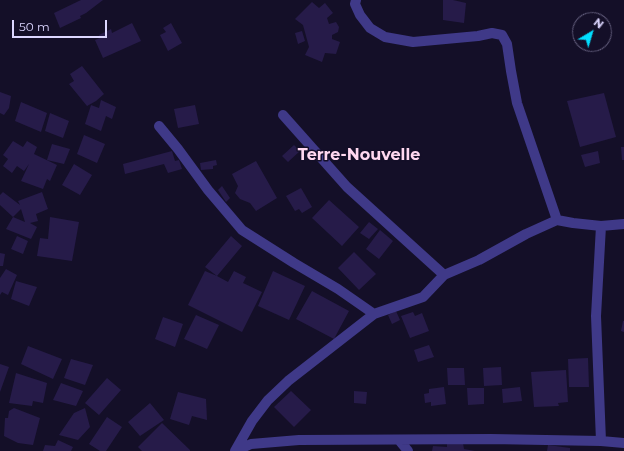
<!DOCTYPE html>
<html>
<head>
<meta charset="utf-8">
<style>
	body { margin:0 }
	#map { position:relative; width:624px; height:451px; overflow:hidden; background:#140f28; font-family:Montserrat,sans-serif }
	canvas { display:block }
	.north { position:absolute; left:572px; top:12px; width:40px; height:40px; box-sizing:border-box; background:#140f28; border:1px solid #645f7e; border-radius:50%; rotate:38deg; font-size:11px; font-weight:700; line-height:16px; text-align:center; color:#dcd6ff }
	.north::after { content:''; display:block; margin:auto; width:14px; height:18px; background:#02deff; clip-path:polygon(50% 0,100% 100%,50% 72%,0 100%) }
	.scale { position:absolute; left:12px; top:20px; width:95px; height:18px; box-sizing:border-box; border:2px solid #dcd6ff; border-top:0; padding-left:5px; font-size:12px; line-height:14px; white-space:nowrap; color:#dcd6ff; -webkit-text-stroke:3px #140f28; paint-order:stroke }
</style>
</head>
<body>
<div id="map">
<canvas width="624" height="451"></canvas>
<div class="north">N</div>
<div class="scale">50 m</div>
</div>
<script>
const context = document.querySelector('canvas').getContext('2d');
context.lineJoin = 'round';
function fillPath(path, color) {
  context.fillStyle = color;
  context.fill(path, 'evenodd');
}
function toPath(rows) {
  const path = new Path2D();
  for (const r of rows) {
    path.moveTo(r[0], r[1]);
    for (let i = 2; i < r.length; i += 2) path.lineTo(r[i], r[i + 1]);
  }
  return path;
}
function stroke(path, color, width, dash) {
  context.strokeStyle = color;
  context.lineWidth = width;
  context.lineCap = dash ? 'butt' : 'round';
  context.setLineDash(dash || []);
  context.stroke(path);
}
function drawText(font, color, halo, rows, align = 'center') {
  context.font = font + ' Montserrat,sans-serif';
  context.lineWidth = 3;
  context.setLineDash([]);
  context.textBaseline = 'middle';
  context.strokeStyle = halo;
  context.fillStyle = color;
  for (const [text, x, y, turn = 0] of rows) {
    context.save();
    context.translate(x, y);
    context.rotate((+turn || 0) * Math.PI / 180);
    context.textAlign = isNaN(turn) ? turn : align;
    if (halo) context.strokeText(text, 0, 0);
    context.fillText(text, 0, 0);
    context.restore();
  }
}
fillPath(toPath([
	[81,0,103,0,86,13,80,16,81,18,60,28,54,13],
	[443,0,453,0,466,3,464,23,443,20],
	[312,2,319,8,325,3,333,13,327,18,329,24,336,22,339,27,338,32,332,35,332,39,340,42,336,54,325,53,322,62,305,55,309,47,303,25,295,19],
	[132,23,141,41,103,58,95,40,100,38,99,35,111,29,112,33],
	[171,23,182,43,168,51,160,35,166,32,163,28],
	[302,31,305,41,298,44,295,33],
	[82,66,104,94,96,101,87,106,69,84,74,81,70,74],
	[0,92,11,96,9,108,4,115,0,113],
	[604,93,616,137,580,147,567,101],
	[101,100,116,107,112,119,106,116,101,131,85,124,91,105,99,108],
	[21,102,47,113,41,132,15,121],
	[195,105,199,124,178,128,174,109],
	[50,113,69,121,63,138,45,131],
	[84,135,105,144,97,163,77,154],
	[13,141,23,147,27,141,37,147,34,154,57,165,50,181,47,179,43,189,21,181,29,164,24,171,17,166,12,173,3,166,8,159,3,155],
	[52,144,70,149,64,164,47,160],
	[294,145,300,151,288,162,282,156],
	[621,147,624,147,624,160,622,160],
	[172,151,175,161,179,160,182,169,168,173,164,164,125,174,123,164],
	[598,151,600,163,585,167,581,155],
	[216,160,217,165,213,166,213,169,201,170,200,163],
	[256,161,277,198,256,211,250,203,240,199,235,193,238,186,232,174],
	[74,164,92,175,80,195,62,185],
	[222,186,230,198,226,202,218,190],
	[301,188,312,207,302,213,299,209,295,211,286,196],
	[3,192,20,205,18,201,42,192,48,209,36,214,38,221,30,223,37,227,31,239,6,229,13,217,25,222,21,209,13,217,0,205,0,195],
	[329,200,359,227,342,246,312,218],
	[50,217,79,222,72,261,37,256,40,238,48,239],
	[369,222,378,229,369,239,360,233],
	[380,230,393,241,379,259,366,249],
	[17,236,28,241,23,254,11,249],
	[231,236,242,246,217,276,228,282,234,271,246,277,243,283,262,292,242,332,188,305,205,271,217,276,205,267],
	[354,252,376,274,359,290,338,268],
	[0,253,5,254,3,266,0,266],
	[6,269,17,275,8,295,2,292,0,295,0,278],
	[273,271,305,286,289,320,258,306],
	[16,281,37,287,29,306,11,299],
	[312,291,349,311,334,339,296,319],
	[396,311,400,320,392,324,388,315],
	[413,312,415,316,422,313,429,331,410,338,401,316],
	[196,315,219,325,207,349,184,339],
	[163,317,183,324,175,347,155,339],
	[623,321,624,321,624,332,621,331],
	[429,345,434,357,418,362,414,350],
	[28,346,62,359,53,379,21,364],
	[588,358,589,387,569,387,568,359],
	[71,359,93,365,85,385,64,378],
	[0,364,9,367,0,392],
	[501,367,502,385,484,386,483,368],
	[447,368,464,368,465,385,448,385],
	[566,370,568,402,558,403,559,406,534,407,531,372],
	[16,373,47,383,43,403,33,401,32,406,9,403],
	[107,378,121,390,99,415,85,403],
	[61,383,83,391,76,406,53,400],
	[444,387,446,404,431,406,431,402,425,403,424,394,429,393,429,389],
	[520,387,522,401,503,403,502,389],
	[467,388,484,388,484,404,468,405],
	[291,391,311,410,294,427,274,407],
	[354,391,367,392,366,404,354,403],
	[178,392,206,399,207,420,192,416,189,425,170,419],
	[150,403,164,420,140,436,128,422],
	[14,408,40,418,33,445,18,443,4,436,5,418,8,418,9,411],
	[85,408,90,427,78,440,59,435,74,413],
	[107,417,122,427,106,451,100,451,89,444],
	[162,423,190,450,190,451,142,451,138,447],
	[58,440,73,447,71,451,43,451,45,445,55,446],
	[447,442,463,443,464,449,475,451,432,451,433,446,447,447],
	[548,445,570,448,570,451,547,451]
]), '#261b49');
stroke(toPath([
	[283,115,347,187,444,275],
	[159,126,178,149,208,190,242,230,294,263,338,289,374,314],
	[557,220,573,223,601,226,624,224],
	[399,440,408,451],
	[601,441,596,316,601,226],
	[235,451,252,421,268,400,288,381,374,314,423,297,444,275,479,260,526,234,557,220,517,103,511,71,507,44,502,35,492,33,478,36,413,42,385,37,370,28,360,15,355,4,356,0],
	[235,451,251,444,299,440,491,439,601,441,624,443]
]), '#3f3988', 10);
drawText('bold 16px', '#ffd8f0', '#140f28', [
	["Terre-Nouvelle",359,155]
]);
</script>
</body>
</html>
